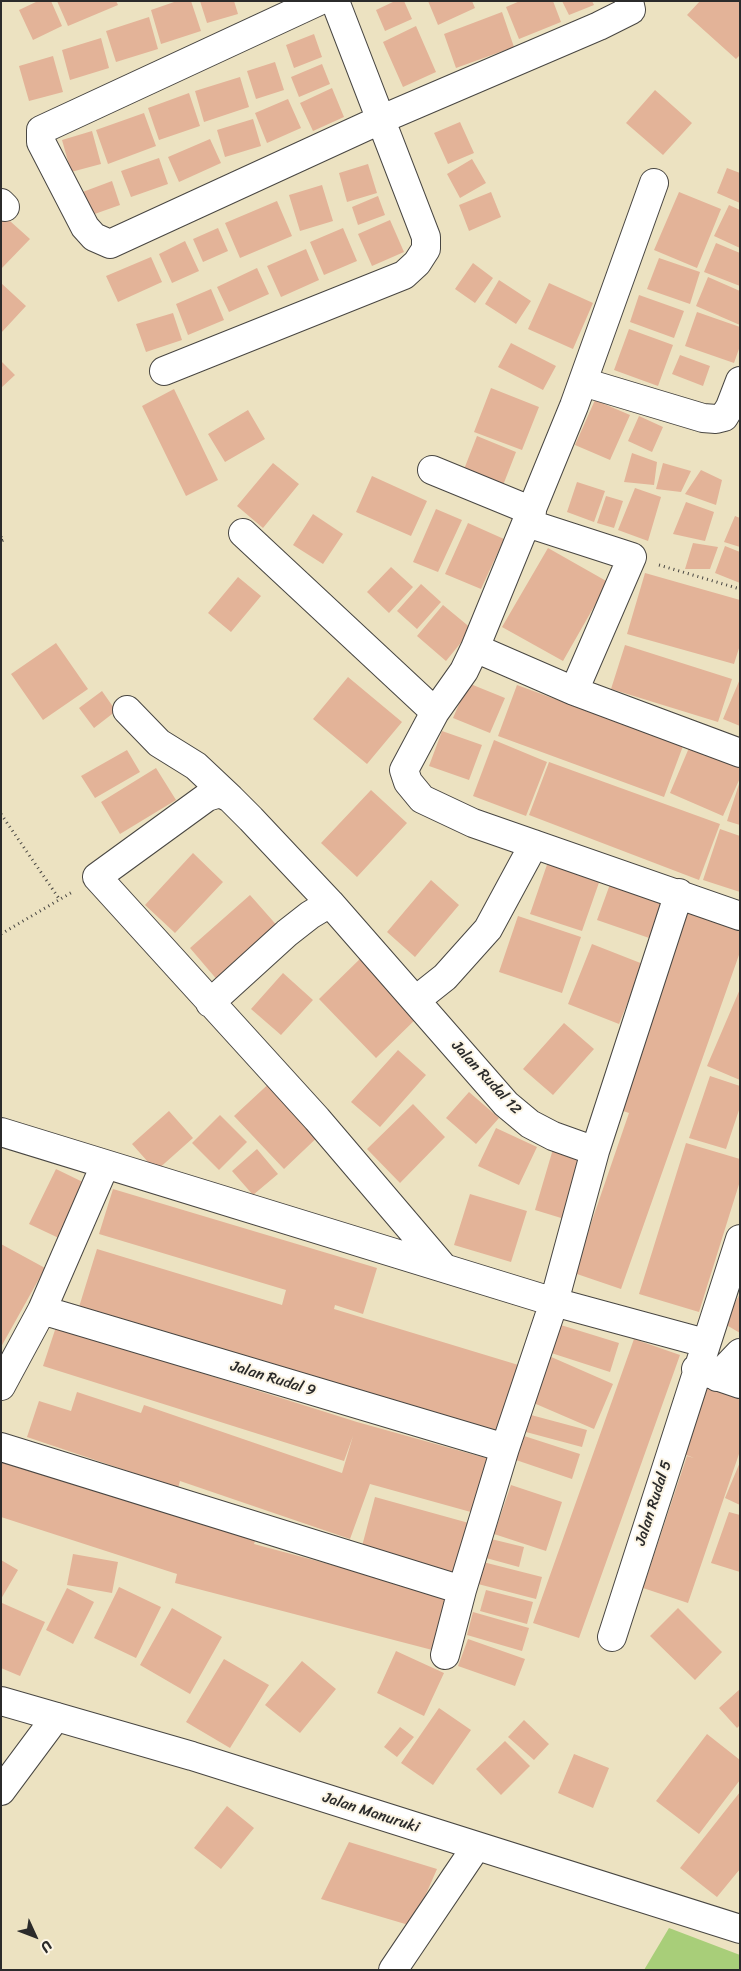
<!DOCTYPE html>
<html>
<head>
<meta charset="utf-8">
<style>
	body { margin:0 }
	#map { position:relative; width:741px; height:1971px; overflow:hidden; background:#ece2c1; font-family:Sriracha,sans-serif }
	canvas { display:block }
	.frame { position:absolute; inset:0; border:2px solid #2b2b2b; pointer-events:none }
	.north { position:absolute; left:10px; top:1911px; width:50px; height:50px; -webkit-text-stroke:4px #fcf5e5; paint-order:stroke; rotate:133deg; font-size:14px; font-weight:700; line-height:20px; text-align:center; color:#2b2b2b }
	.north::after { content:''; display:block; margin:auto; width:18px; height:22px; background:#2b2b2b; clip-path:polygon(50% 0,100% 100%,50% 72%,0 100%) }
</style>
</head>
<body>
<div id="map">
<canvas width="741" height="1971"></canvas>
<div class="frame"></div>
<div class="north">U</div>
</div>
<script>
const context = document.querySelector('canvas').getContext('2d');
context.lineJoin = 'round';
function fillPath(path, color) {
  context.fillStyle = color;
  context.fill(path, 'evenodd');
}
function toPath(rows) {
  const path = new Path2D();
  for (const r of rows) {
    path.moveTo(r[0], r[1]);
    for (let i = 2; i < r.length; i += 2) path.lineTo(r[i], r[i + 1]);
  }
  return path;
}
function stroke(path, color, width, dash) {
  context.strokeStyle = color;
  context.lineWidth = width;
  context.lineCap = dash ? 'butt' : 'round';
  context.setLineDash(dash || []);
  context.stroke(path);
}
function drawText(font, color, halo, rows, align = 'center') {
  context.font = font + ' Sriracha,sans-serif';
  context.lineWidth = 4;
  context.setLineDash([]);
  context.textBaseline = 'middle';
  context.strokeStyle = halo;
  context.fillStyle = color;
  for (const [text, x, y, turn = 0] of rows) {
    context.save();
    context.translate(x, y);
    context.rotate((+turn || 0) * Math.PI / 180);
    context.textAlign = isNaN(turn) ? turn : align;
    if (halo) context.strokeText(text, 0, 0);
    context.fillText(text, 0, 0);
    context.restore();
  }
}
fillPath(toPath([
	[669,1928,740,1955,740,1970,644,1970]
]), '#a8ce79');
fillPath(toPath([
	[38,1,51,1,62,26,33,40,19,10],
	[57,1,116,1,118,5,68,26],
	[177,1,191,1,201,31,161,44,151,10],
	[200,1,234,1,238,14,207,23],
	[395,1,404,1,412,19,385,31,376,10],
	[428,1,472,1,475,8,438,25],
	[520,1,553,1,561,22,519,39,506,7],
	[562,1,592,1,594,5,569,15],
	[700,1,740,1,740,55,736,59,687,15],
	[502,12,514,47,456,68,444,34],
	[149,17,158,49,116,62,106,31],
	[416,26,436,72,403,87,383,42],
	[314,34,322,57,294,68,286,45],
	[101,38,109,68,70,80,62,50],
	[53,56,63,92,29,101,19,66],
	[275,62,284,90,256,99,247,71],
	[322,64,330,84,299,97,291,77],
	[240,77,249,107,204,122,195,91],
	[332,88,344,117,313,131,300,103],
	[655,90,692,123,663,155,626,123],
	[189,93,200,126,159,140,148,108],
	[288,99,301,128,267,143,255,113],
	[144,113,156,146,108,164,96,130],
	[253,119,261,146,225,157,217,130],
	[460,122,474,153,448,164,434,133],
	[92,131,101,164,71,172,62,140],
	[210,139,221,163,179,182,168,157],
	[159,158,168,184,131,197,121,171],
	[472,159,486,183,460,198,447,174],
	[368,164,377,193,347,202,339,173],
	[727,168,740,173,740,203,717,193],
	[112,181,120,205,89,216,80,193],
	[322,185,333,221,300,231,289,195],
	[491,192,501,217,469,231,459,205],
	[679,192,721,209,697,268,654,250],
	[378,196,385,215,358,225,352,207],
	[277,201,292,236,240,258,225,223],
	[729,205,740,210,740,248,714,236],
	[1,213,30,239,1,269],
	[390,220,404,252,372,266,358,234],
	[218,228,228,251,203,262,193,239],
	[343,228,357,261,324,275,310,242],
	[185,241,199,271,172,283,159,254],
	[716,243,740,253,740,286,704,272],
	[306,249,319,280,281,297,267,266],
	[151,257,162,282,118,302,106,276],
	[659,258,700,272,690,304,647,289],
	[473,263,493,278,475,303,455,289],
	[257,268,269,294,229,312,217,287],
	[708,277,740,291,740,325,696,306],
	[499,280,531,301,516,324,485,304],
	[1,283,26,306,1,333],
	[549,283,593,303,573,349,528,329],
	[211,289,224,320,188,335,176,304],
	[639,295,684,311,674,338,630,322],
	[697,312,740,327,740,346,734,363,685,346],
	[173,313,182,340,146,352,136,324],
	[629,329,673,345,658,386,614,370],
	[511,343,556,366,543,390,498,367],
	[680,355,710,366,703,386,672,374],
	[1,361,15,375,1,388],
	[491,388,539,407,522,450,474,432],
	[174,389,218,480,186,496,142,406],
	[595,400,630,415,610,460,575,445],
	[248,410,265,439,225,462,208,434],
	[639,416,663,427,652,452,628,441],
	[477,436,516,452,500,493,461,477],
	[632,453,657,462,654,485,624,482],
	[273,463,299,484,263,528,237,506],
	[663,463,691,471,681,492,656,489],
	[701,470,722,480,716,505,685,494],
	[372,476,427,501,411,536,356,512],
	[577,482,605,491,594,522,567,512],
	[635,488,661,497,648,541,618,530],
	[606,496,623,501,614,528,597,523],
	[686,502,714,512,705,541,673,534],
	[436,509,462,520,438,572,413,562],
	[313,514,343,534,323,564,293,545],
	[735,516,740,518,740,547,724,542],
	[468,523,504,539,481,589,445,574],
	[693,543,718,547,710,569,685,569],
	[725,546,740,552,740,583,715,573],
	[548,548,608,582,563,661,502,627],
	[391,567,413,587,389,613,367,592],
	[645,573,740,600,740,645,734,664,627,634],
	[238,577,261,596,231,632,208,613],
	[421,584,441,602,417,629,397,611],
	[443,605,472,629,446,661,417,636],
	[56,643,88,689,43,720,11,674],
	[625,645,732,679,718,722,611,689],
	[348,677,402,722,367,764,313,719],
	[740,679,740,726,723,719],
	[468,683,505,698,490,733,453,718],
	[517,685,683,746,664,797,498,736],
	[102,691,116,711,94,728,79,708],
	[442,731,482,745,469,780,429,766],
	[494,740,547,762,526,816,473,796],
	[691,743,740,762,740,778,723,816,670,793],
	[127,750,140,772,95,798,81,776],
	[549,762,720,824,699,880,529,815],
	[156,768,176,800,120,834,101,802],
	[739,784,740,784,740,825,727,821],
	[371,790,407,823,357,877,321,843],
	[720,829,740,836,740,892,703,880],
	[193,853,223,882,175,933,145,905],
	[550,856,602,874,582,931,530,914],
	[613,876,670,896,655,940,597,920],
	[431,880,459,905,415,957,387,932],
	[250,895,280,929,219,982,190,948],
	[689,909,740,927,740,952,621,1289,574,1273,629,1113,617,1109],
	[518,916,581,937,562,993,499,972],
	[592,944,643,964,619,1024,568,1004],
	[365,954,422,1013,376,1058,319,999],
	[283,973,313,1000,281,1035,251,1009],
	[740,989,740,1080,707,1066],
	[564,1023,594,1049,553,1095,523,1069],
	[398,1050,426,1075,380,1127,351,1102],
	[710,1076,740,1086,740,1107,726,1149,689,1138],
	[275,1078,324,1131,284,1169,234,1116],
	[469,1092,499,1118,476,1144,446,1118],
	[413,1104,445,1137,400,1183,367,1149],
	[169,1111,193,1138,156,1171,132,1144],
	[220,1115,247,1142,219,1170,192,1143],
	[496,1128,537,1147,519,1185,478,1166],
	[686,1143,740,1159,740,1181,699,1312,639,1294],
	[257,1149,278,1174,253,1195,232,1171],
	[553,1149,589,1159,571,1221,535,1210],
	[56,1169,89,1185,63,1240,29,1224],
	[113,1189,377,1268,363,1314,335,1305,334,1309,525,1367,504,1435,79,1307,97,1249,282,1305,286,1290,99,1234],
	[470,1194,527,1211,511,1262,454,1245],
	[1,1244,45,1268,1,1347],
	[740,1294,740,1333,723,1323],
	[551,1322,619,1343,610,1372,542,1350],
	[56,1327,357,1422,493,1460,478,1514,370,1484,350,1539,180,1481,178,1488,27,1437,39,1401,71,1411,77,1392,141,1413,144,1405,342,1473,353,1436,344,1461,43,1366],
	[634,1339,680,1355,579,1638,533,1623],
	[549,1356,613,1384,594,1429,529,1401],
	[701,1379,740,1393,740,1451,688,1603,643,1588,687,1456,694,1458,676,1451],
	[531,1415,587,1430,582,1447,526,1432],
	[521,1435,580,1454,572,1479,513,1459],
	[1,1459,257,1535,254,1544,455,1598,440,1652,175,1583,177,1574,1,1517],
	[740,1462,740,1505,725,1498],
	[511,1485,562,1502,546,1551,494,1534],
	[375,1497,476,1525,461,1578,361,1550],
	[729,1512,740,1515,740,1572,711,1563],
	[491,1539,524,1547,519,1567,486,1558],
	[73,1554,118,1562,112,1593,67,1585],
	[1,1560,18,1570,1,1599],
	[483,1562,542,1577,536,1599,478,1584],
	[119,1587,161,1607,136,1658,94,1638],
	[67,1588,94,1602,73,1644,46,1630],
	[486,1590,533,1602,527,1624,480,1611],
	[2,1603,45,1622,20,1676,1,1668],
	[172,1608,222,1637,190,1694,140,1665],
	[678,1608,722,1652,695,1680,650,1636],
	[473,1612,529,1628,522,1651,467,1635],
	[468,1639,525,1659,515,1686,458,1666],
	[396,1651,444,1673,424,1716,377,1693],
	[224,1659,269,1685,230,1748,186,1722],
	[302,1661,336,1689,300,1733,265,1705],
	[740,1689,740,1725,737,1728,719,1708],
	[439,1708,471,1730,433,1785,401,1763],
	[524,1720,549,1744,534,1760,508,1737],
	[400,1727,414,1737,397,1757,384,1747],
	[707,1734,740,1760,740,1780,699,1834,656,1801],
	[505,1741,530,1766,501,1795,476,1769],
	[574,1754,609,1768,593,1808,558,1793],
	[740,1792,740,1869,717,1897,680,1868],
	[227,1806,254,1828,221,1869,194,1848],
	[349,1842,437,1869,412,1926,321,1899]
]), '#e3b398');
const minor = toPath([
	[319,1,41,130,41,142,85,227,94,237,110,244,382,119,599,26,631,10,629,1],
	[654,183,574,406,475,648,464,671,435,712,404,770,408,782,422,799,473,823,740,916],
	[1,203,5,207],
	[164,371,404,275,417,263,426,249,426,237,335,1],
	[583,382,703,418,716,419,724,417,730,407,740,381],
	[432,470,532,511],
	[527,523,632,557,574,691],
	[243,533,435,712],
	[475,648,574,691,740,753],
	[127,710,159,743,196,766,230,798],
	[330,903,251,819,230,798,220,793,207,797,97,877,317,1119,444,1268],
	[416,1000,445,977,488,929,534,844],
	[210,1003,287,933,310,915,330,903,506,1104,530,1124,553,1136,595,1151],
	[1,1132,554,1302,705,1343],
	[42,1310,505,1448],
	[696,1369,740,1384],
	[717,1377,740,1353],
	[1,1386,42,1310,105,1165],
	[1,1447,462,1590],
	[612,1637,740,1239],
	[445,1655,462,1590,505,1448,554,1302,595,1151,679,893],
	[1,1791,56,1717],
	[393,1970,476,1847]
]);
const tertiary = toPath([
	[1,1701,192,1756,740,1929]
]);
stroke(minor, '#484642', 30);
stroke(tertiary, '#484642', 30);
stroke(toPath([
	[1,537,4,540,1,541],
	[659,565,740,589],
	[1,814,60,900],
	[1,934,74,891]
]), '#484642', 3, [1, 4]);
stroke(minor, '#fff', 28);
stroke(tertiary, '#fff', 28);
drawText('15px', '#2b2b2b', '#fcf5e5', [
	["Jalan Rudal 12",486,1078,47],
	["Jalan Rudal 9",273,1379,17],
	["Jalan Rudal 5",654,1503,-72],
	["Jalan Manuruki",371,1813,18]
]);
</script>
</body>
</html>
